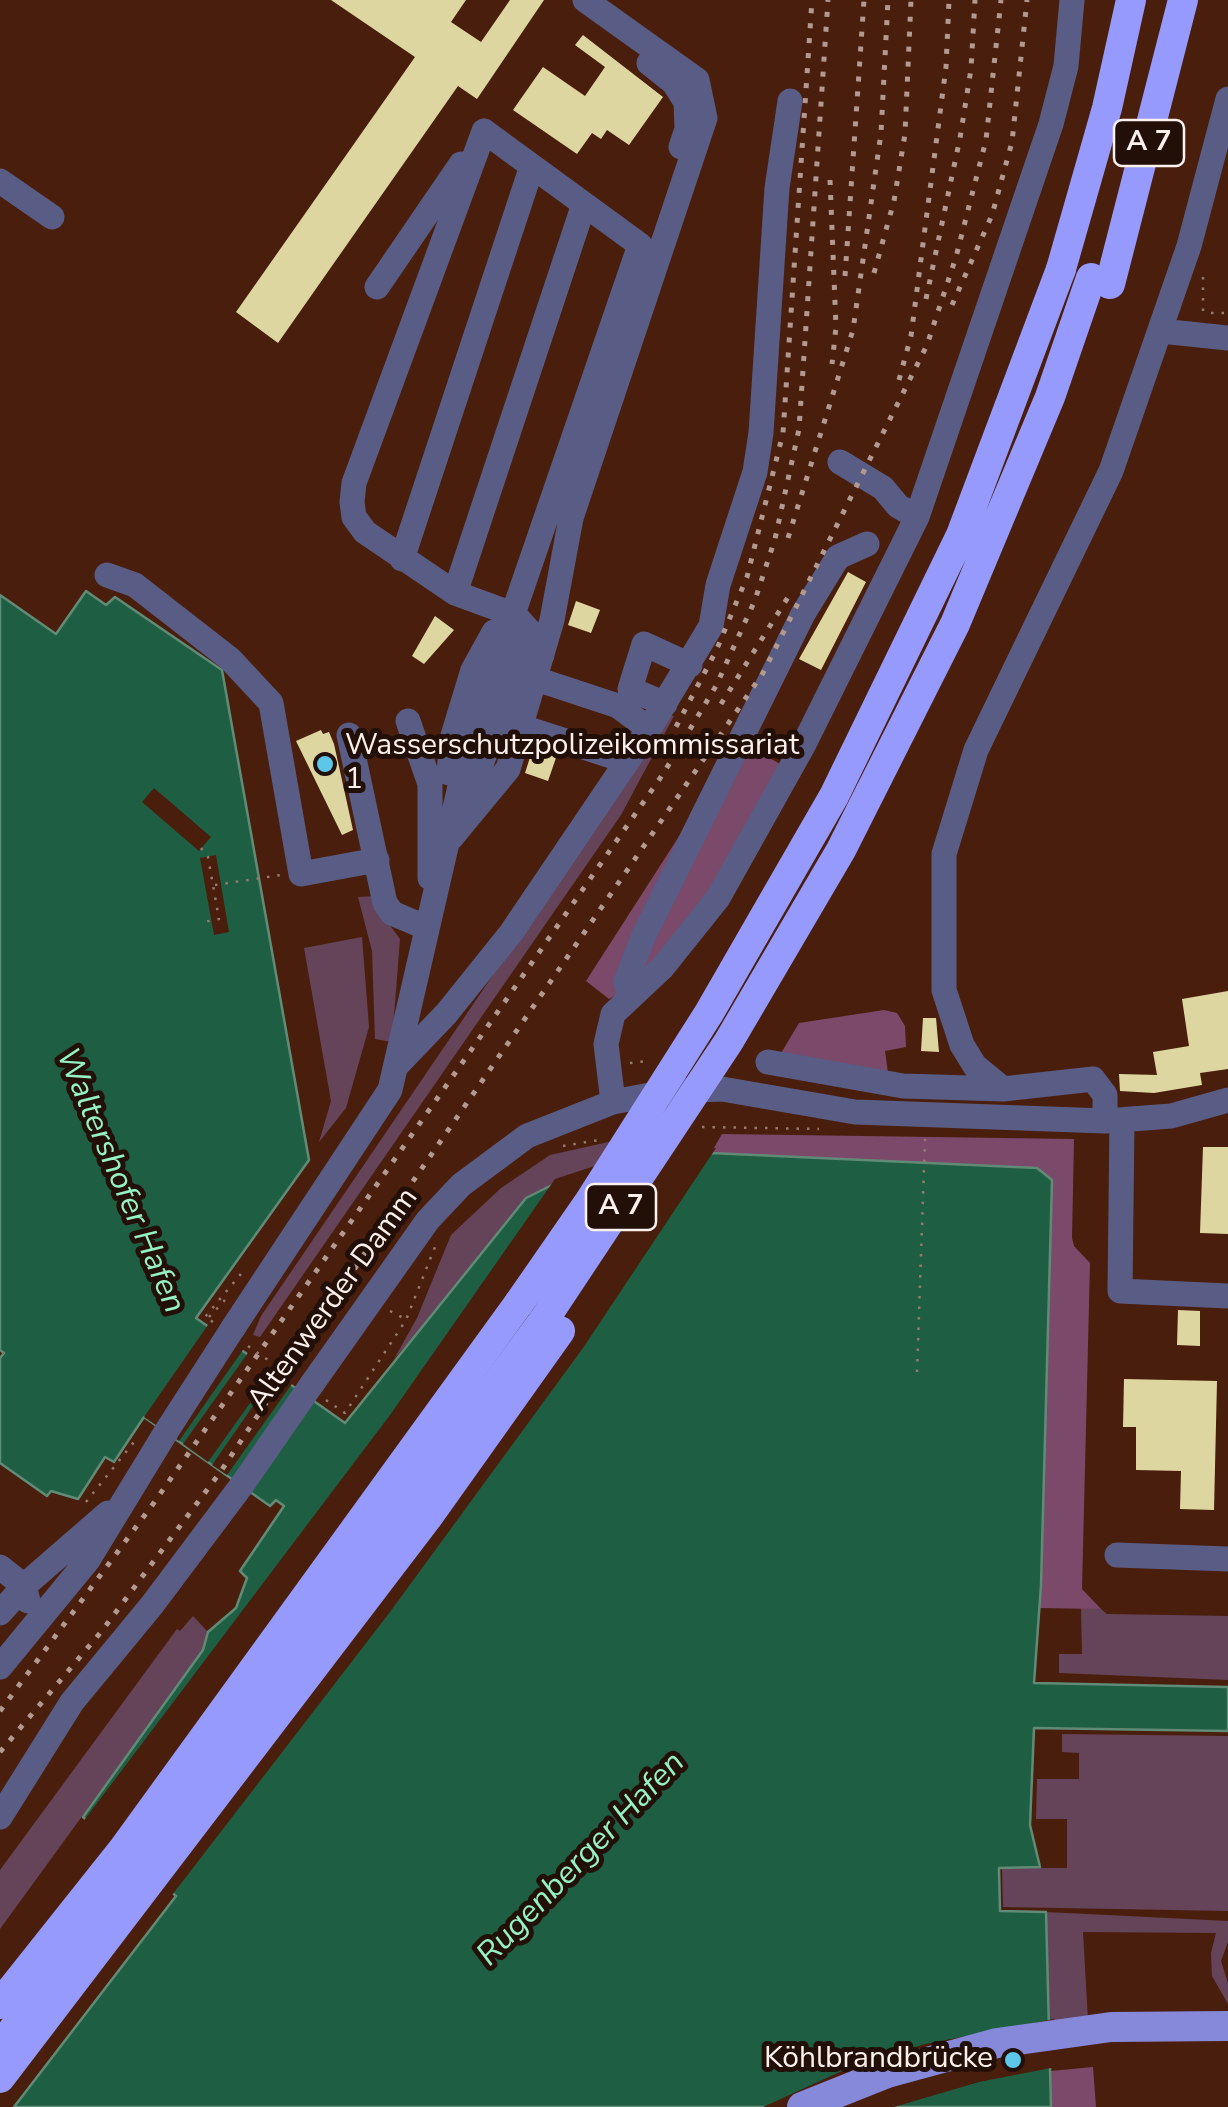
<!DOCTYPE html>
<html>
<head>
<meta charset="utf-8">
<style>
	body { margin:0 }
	canvas { display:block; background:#491e0d }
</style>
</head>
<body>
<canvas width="1228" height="2107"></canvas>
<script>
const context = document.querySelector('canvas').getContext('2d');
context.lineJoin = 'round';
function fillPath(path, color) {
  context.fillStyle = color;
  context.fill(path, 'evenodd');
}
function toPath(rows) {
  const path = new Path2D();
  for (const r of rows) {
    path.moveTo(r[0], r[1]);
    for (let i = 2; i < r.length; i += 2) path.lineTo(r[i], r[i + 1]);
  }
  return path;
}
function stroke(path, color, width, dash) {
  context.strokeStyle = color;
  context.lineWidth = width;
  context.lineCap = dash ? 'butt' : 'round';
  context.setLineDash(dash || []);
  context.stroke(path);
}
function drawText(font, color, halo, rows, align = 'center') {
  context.font = font + ' "Nunito Sans",sans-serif';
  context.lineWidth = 10;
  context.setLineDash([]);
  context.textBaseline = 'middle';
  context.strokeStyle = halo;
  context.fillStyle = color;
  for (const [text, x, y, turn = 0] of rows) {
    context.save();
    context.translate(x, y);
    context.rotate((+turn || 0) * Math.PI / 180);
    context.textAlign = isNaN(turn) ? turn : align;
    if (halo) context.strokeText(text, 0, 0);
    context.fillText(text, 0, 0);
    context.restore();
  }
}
fillPath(toPath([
	[670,715,674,716,621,815,260,1337,253,1335,261,1316],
	[376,896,381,913,400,939,392,1042,375,1039,372,951,358,897],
	[362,937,369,1027,346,1108,319,1142,331,1101,304,948],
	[669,1134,526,1198,466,1277,394,1359,417,1318,451,1235,501,1188,550,1155,640,1135],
	[1081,1608,1101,1609,1107,1614,1228,1616,1228,1680,1059,1673,1059,1654,1082,1654],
	[193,1616,208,1632,203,1650,0,1929,0,1870,177,1629,180,1631],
	[1062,1734,1228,1736,1228,1911,1003,1907,1002,1868,1067,1868,1067,1819,1036,1819,1037,1779,1079,1779,1079,1753,1062,1752],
	[1046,1912,1228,1921,1228,1942,1221,1961,1228,1983,1228,2004,1212,1976,1211,1953,1216,1933,1083,1932,1088,2020,1050,2024]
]), '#654359');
fillPath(toPath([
	[751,747,780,764,709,901,651,975,609,999,586,981,685,827],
	[884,1010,897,1013,905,1026,906,1047,885,1051,888,1073,780,1055,799,1023],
	[722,1134,1074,1139,1072,1238,1074,1246,1090,1263,1082,1589,1101,1609,1040,1608,1052,1180,1037,1168,711,1153],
	[1093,2067,1096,2107,1051,2107,1051,2071]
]), '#7b496a');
const water = toPath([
	[86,591,106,605,115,597,222,670,309,1160,196,1318,345,1423,526,1198,550,1186,711,1153,1037,1168,1052,1180,1041,1585,1034,1683,1228,1687,1228,1731,1034,1728,1030,1825,1040,1867,999,1868,1000,1911,1046,1912,1051,2107,14,2107,176,1896,83,1817,203,1650,208,1632,236,1608,247,1578,240,1571,284,1506,276,1500,270,1506,144,1417,114,1462,105,1457,78,1499,51,1491,47,1496,0,1463,0,1358,4,1353,0,1350,0,595,56,634,86,591]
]);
fillPath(water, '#1e5f43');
stroke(water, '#618b76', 2.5);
fillPath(toPath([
	[154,788,211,837,199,851,142,802],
	[216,855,229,932,214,935,200,858],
	[716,1148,583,1348,390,1612,9,2107,169,1896,129,1862,656,1152],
	[619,1158,534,1310,128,1861,82,1823,390,1415,555,1179],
	[210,1322,245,1347,179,1441,144,1417],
	[250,1350,275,1368,208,1462,183,1444],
	[278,1370,294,1381,227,1475,212,1465],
	[1054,2019,1056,2067,979,2082,894,2107,763,2107,857,2064,925,2044]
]), '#491e0d');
fillPath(toPath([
	[331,0,466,0,451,22,481,42,510,0,544,0,477,99,458,86,278,343,236,312,415,57],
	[583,35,663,97,629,145,607,130,601,139,592,133,577,154,513,110,543,67,585,96,605,67,575,45],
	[848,572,866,582,821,670,799,659],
	[576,601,600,610,591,633,568,625],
	[435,616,454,630,424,664,412,656],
	[321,730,323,734,329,732,334,744,353,830,342,835,296,741],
	[533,748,557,755,548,781,525,773],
	[1228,991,1228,1069,1200,1073,1202,1085,1154,1093,1120,1091,1119,1074,1157,1075,1153,1052,1189,1046,1182,999],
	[923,1018,936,1018,939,1052,921,1051],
	[1203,1147,1228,1147,1228,1234,1200,1233],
	[1178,1310,1200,1311,1200,1346,1177,1345],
	[1124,1379,1217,1381,1214,1510,1180,1509,1181,1471,1136,1470,1136,1427,1123,1427]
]), '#ded6a0');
stroke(toPath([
	[1203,277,1203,313],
	[1211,313,1228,313],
	[201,848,208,857,219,919,204,922],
	[215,885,281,875],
	[630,1063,647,1061],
	[702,1127,819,1129],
	[563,1146,599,1140],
	[390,1311,405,1319],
	[209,1317,225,1300],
	[213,1322,205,1317,245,1269],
	[248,1346,291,1376],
	[917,1372,925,1139],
	[326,1400,345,1413,406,1320,435,1247],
	[86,1502,134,1442]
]), '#97796e', 2.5, [2.5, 8]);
stroke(toPath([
	[649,63,674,83,686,102,687,129,681,147],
	[484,131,354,483,352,502,354,517,365,532,455,593,515,615,539,642,542,655],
	[0,181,52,217],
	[377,287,461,164],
	[1161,331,1228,338],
	[840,462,883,488,898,506,917,517],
	[402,559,532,166],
	[107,575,135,585,230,659,271,703,301,874,377,860],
	[455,593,584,204],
	[536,679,618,706,649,729],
	[665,704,630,689,644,644,690,665],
	[408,721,430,784,430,878],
	[522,727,627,761],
	[349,735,385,903,392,913,427,928],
	[449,773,452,739,473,670,494,632],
	[469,797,514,675,519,650,515,616],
	[451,838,508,769,552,620,571,518,705,118,697,80,585,0],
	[629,997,626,981,644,935,803,614,838,557,867,544],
	[768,1062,903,1086,1003,1089,1093,1079,1105,1095,1105,1121],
	[399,1063,446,1014,511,933,649,729,711,626,718,585,755,472,761,433,777,188,790,101],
	[1003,1089,975,1066,962,1045,944,990,944,854,976,750,1111,471,1189,246,1228,99],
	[613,1102,606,1044,613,1014,662,968,718,898,803,746,917,517,1051,124,1066,66,1072,0],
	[1122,1120,1120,1291,1228,1296],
	[233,1328,390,1090,473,730,640,245,484,131],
	[312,1384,428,1220,461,1185,527,1136,613,1102,671,1091,722,1089,855,1112,1105,1121,1171,1116,1228,1100],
	[1117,1555,1228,1559],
	[0,1567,24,1586,28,1601],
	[0,1613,24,1586,108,1513],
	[0,1667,88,1560,166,1432],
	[0,1817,72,1702,152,1605,242,1485]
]), '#595c84', 25);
stroke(toPath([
	[802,2107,887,2073,997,2043,1111,2027,1228,2026]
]), '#8689da', 30);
stroke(toPath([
	[1061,269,1107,108,1131,0],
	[1110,284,1183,0],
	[0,2004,124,1848,519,1303],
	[0,2078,427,1518,560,1331]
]), '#979afd', 30);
stroke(toPath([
	[830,180,836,327,832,364],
	[874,273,894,201,905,134,911,0],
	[845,276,864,0],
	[926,299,960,138,971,69,975,0],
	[952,305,992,215,1012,142,1027,0],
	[899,380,911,336,946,67,949,0],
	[788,538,853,330,881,133,888,0],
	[721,704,790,594],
	[669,740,716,651,747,577,783,433,812,0],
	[0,1711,153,1504,474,1046,663,774,716,686,755,600,775,539,799,429,828,0],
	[0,1752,101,1632,221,1471,398,1203,763,673,927,345,956,257,986,140,1001,0]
]), '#b39a90', 5, [5, 10]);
stroke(toPath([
	[166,1432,233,1328],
	[242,1485,312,1384]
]), '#595c84', 25);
stroke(toPath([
	[519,1303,589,1202,709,1013,834,796,961,535,1061,269],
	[0,2047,192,1797,544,1320,729,1041,841,850,955,624,1050,397,1091,278]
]), '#979afd', 30);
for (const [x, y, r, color] of [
	[325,764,10,"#5cc7e8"],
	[1013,2060,10,"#5cc7e8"]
]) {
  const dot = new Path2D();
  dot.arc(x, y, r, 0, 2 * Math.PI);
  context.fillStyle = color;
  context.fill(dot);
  stroke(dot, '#220f08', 4);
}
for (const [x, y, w] of [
	[1149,143,70],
	[621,1207,70]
]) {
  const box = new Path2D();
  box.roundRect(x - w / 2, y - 23, w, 46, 8);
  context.fillStyle = '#220f08';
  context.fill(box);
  stroke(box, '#fdf1ed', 2.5);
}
drawText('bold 28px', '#fdf1ed', null, [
	["A 7",1149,143],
	["A 7",621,1207]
]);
drawText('30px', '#fdf1ed', '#220f08', [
	["Wasserschutzpolizeikommissariat",345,747],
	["1",345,781],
	["Köhlbrandbrücke",993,2060,"right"]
], 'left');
drawText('30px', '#fdf1ed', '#220f08', [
	["Altenwerder Damm",334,1300,-54]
]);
drawText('italic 32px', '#95f2c3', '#220f08', [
	["Waltershofer Hafen",119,1181,67],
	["Rugenberger Hafen",582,1860,-46]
]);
</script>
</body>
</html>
